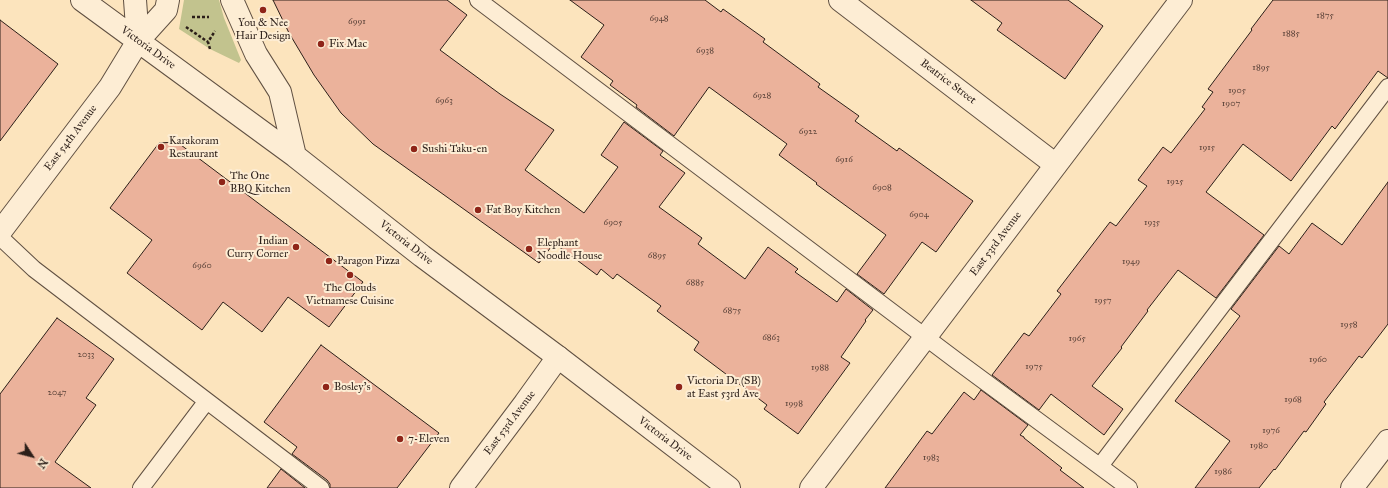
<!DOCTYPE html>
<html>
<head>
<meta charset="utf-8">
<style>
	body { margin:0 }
	#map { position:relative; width:1388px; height:488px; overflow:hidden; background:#fce4bd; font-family:"IM FELL Great Primer",serif }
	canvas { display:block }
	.north { position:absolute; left:12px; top:436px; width:40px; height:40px; -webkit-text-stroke:3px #fdedd4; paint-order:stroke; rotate:126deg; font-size:11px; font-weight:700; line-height:16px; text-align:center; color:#2c1f19 }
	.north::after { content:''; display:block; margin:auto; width:14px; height:18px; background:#2c1f19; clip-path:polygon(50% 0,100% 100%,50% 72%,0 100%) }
</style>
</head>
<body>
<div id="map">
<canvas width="1388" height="488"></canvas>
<div class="north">N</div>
</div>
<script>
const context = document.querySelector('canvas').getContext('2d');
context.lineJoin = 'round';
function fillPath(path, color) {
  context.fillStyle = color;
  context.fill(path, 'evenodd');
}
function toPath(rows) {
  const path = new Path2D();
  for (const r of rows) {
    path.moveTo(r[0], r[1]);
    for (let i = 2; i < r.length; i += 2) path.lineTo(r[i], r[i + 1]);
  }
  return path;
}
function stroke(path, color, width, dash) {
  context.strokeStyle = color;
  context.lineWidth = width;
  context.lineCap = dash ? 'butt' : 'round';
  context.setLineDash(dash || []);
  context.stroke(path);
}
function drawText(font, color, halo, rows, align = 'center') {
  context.font = font + ' "IM FELL Great Primer",serif';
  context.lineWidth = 4;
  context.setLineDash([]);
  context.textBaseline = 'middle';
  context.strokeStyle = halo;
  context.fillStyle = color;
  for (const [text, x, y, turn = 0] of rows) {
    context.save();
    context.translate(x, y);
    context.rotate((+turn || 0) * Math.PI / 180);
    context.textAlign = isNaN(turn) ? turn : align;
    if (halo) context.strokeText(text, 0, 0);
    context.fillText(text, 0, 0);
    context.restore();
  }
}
fillPath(toPath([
	[184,0,219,0,224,18,241,60,239,63,210,49,179,29]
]), '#c2c38e');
const building = toPath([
	[273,0,447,0,467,15,440,50,500,94,554,130,525,170,584,213,618,167,601,155,624,122,663,151,660,155,685,173,659,207,702,238,698,244,745,279,768,247,798,269,795,272,837,302,846,289,873,310,865,320,866,321,841,357,850,363,798,434,764,409,767,405,694,350,699,342,657,311,661,306,617,274,613,279,601,269,597,275,554,243,539,263,373,144,341,113,314,75,289,33,273,0],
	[570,0,705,0,721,12,723,9,765,39,763,42,820,84,818,87,859,116,855,121,897,151,899,148,973,201,936,252,922,242,884,294,857,274,886,235,816,184,817,183,779,155,787,144,709,87,674,136,636,107,637,105,610,85,613,81,581,57,604,25,570,0],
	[971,0,1068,0,1103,26,1065,79,997,30,1002,23,971,0],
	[1273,0,1388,0,1388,78,1378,71,1335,129,1332,126,1291,181,1243,144,1206,192,1264,235,1216,298,1178,270,1147,310,1148,311,1121,347,1122,348,1092,386,1123,409,1104,435,1051,394,1039,410,992,375,1024,333,1029,336,1061,294,1057,291,1110,222,1116,226,1147,186,1138,180,1163,147,1171,153,1205,109,1202,107,1213,92,1208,89,1252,30,1251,29,1273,0],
	[0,20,58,64,0,141,0,20],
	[177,142,363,282,329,327,288,297,262,332,223,302,202,330,127,273,152,240,110,208,159,143,177,142],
	[1388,182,1388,324,1362,358,1359,356,1324,402,1326,404,1306,432,1304,431,1275,470,1274,469,1259,488,1195,488,1230,441,1175,401,1240,316,1231,309,1279,246,1289,254,1312,223,1342,245,1388,182],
	[57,318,114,359,86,398,96,405,55,462,91,488,0,488,0,394,57,318],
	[321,345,439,433,397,488,330,488,330,484,327,480,292,454,297,447,264,422,321,345],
	[981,390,1028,425,1020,435,1024,437,1024,438,1062,468,1060,470,1084,488,885,488,927,431,932,434,964,392,974,400,981,390],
	[281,469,305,488,267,488,281,469]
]);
fillPath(building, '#ebb29b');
stroke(building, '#2c1f19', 1);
const service = toPath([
	[478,0,957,361,1129,488],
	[0,237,34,269,321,488],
	[1100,466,1388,87],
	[141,488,206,402]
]);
const minor = toPath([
	[840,0,1056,165],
	[461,488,525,403,558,357],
	[811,488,1181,0],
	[1352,488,1388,441]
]);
const tertiary = toPath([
	[82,0,295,156,422,256,558,357,729,488],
	[135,0,138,41],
	[232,0,256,54,280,92,295,156],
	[0,232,110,87,138,41,166,10,168,0]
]);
stroke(service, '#605042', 18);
stroke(minor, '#605042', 24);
stroke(tertiary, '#605042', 24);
stroke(toPath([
	[192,17,209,17],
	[186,27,208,42],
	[210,49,208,42,215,31]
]), '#2c1f19', 2.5, [3, 2]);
stroke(service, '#fdedd4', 16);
stroke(minor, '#fdedd4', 22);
stroke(tertiary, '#fdedd4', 22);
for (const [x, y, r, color] of [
	[263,10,4,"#8f2418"],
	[321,44,4,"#8f2418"],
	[161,147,4,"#8f2418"],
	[414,149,4,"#8f2418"],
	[222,182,4,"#8f2418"],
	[478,210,4,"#8f2418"],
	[296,247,4,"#8f2418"],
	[529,249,4,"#8f2418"],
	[329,261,4,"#8f2418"],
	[350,275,4,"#8f2418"],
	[326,387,4,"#8f2418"],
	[679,387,4,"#8f2418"],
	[400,439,4,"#8f2418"]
]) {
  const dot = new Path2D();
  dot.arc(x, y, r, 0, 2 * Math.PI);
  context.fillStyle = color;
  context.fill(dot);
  stroke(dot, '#fdedd4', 1.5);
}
drawText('9px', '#5c443a', null, [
	["1875",1325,16],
	["6948",659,19],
	["6991",357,22],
	["1885",1291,34],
	["6938",705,51],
	["1895",1261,68],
	["1905",1237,91],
	["6928",762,96],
	["6963",444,101],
	["1907",1231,104],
	["6922",808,132],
	["1915",1207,148],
	["6916",844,160],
	["1925",1175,182],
	["6908",882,188],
	["6904",919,215],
	["6905",613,223],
	["1935",1152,223],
	["6895",657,256],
	["1949",1131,262],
	["6960",202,266],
	["6885",695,283],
	["1957",1103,301],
	["6875",732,311],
	["1958",1349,325],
	["6863",771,338],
	["1965",1077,339],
	["2033",86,355],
	["1960",1318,360],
	["1975",1034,367],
	["1988",820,368],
	["2047",57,393],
	["1968",1293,400],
	["1998",794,404],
	["1976",1271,431],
	["1980",1259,446],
	["1983",931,458],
	["1986",1223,472]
]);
drawText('11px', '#2c1f19', '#fdedd4', [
	["You & Nee",263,23,"center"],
	["Hair Design",263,36,"center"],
	["Fix Mac",329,44],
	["Karakoram",169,141],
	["Restaurant",169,154],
	["Sushi Taku-en",422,149],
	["The One",230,176],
	["BBQ Kitchen",230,189],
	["Fat Boy Kitchen",486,210],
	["Indian",288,241,"right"],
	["Curry Corner",288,254,"right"],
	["Elephant",537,243],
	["Noodle House",537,256],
	["Paragon Pizza",337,261],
	["The Clouds",350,288,"center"],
	["Vietnamese Cuisine",350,301,"center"],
	["Victoria Dr (SB)",687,381],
	["at East 53rd Ave",687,394],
	["Bosley's",334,387],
	["7-Eleven",408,439]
], 'left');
drawText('11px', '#2c1f19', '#fdedd4', [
	["Victoria Drive",148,48,36],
	["Beatrice Street",948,82,37],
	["East 54th Avenue",71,138,-53],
	["Victoria Drive",406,243,38],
	["East 53rd Avenue",996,244,-53],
	["East 53rd Avenue",510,423,-53],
	["Victoria Drive",665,439,37]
]);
</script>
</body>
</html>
